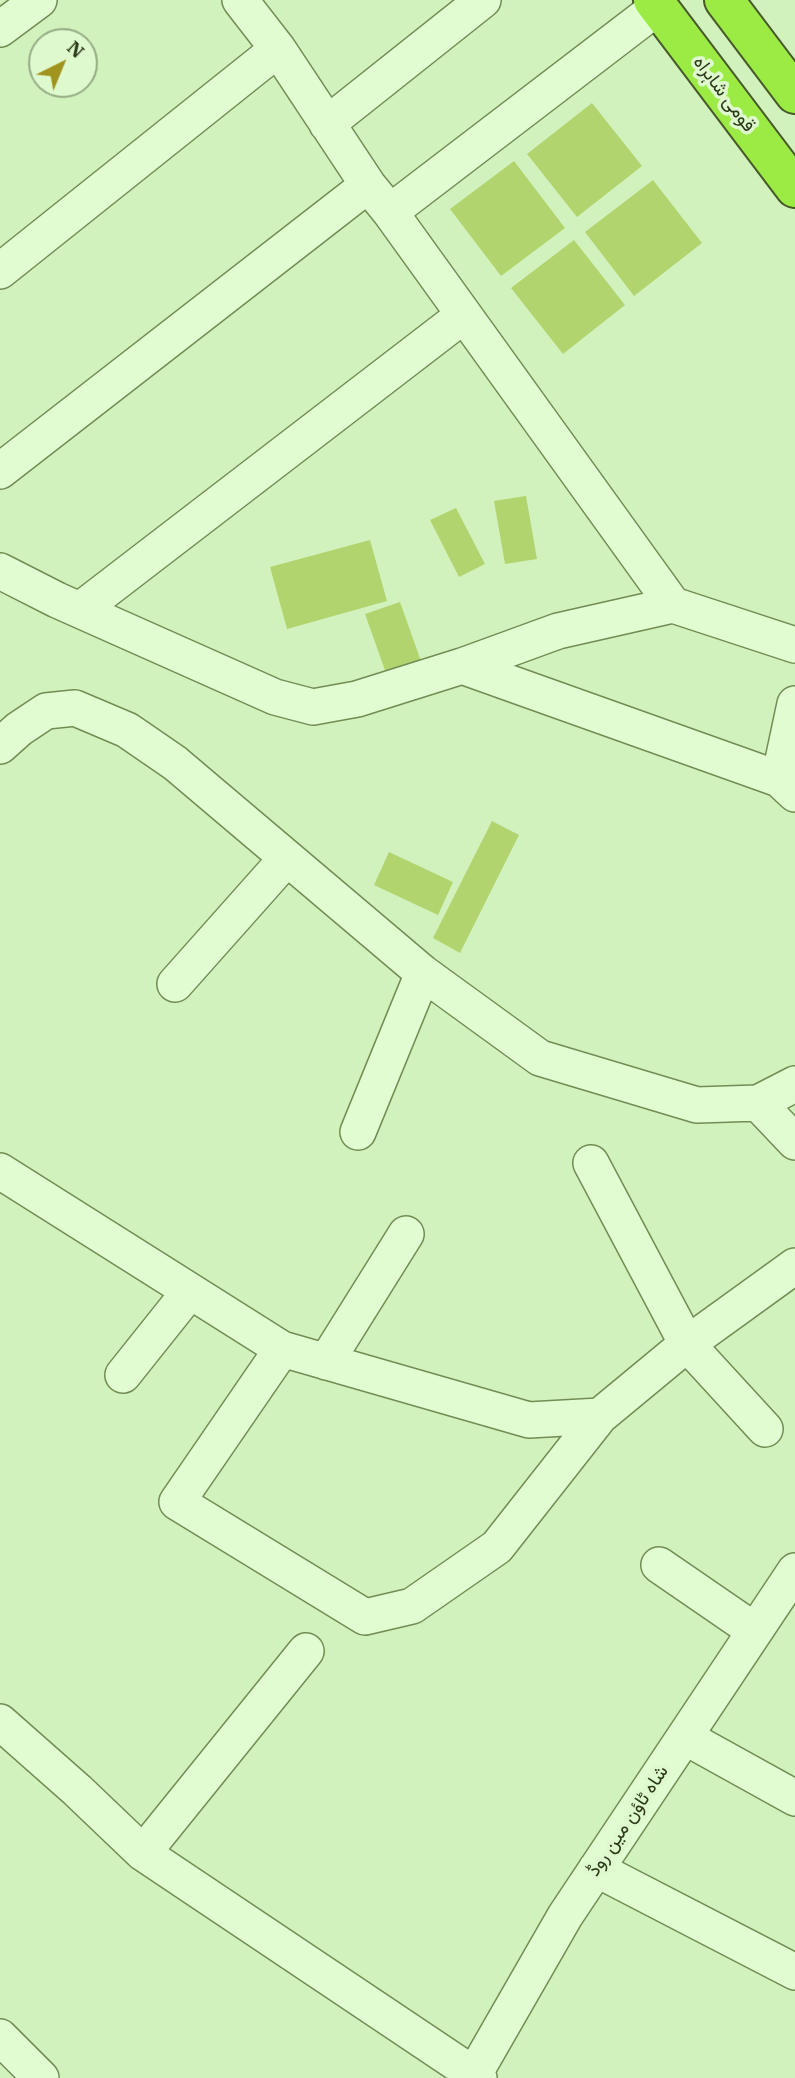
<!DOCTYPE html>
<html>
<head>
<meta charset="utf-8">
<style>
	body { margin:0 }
	#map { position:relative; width:795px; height:2078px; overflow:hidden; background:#d1f2bd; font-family:"IBM Plex Serif",serif }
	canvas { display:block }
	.north { position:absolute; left:28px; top:28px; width:70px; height:70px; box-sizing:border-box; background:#def9cd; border:2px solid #97ac86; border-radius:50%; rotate:43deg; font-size:19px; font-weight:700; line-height:28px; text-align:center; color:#2d391b }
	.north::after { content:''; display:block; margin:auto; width:24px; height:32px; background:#a0941f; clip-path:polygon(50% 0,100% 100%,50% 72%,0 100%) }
</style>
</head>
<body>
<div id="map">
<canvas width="795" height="2078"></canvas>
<div class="north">N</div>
</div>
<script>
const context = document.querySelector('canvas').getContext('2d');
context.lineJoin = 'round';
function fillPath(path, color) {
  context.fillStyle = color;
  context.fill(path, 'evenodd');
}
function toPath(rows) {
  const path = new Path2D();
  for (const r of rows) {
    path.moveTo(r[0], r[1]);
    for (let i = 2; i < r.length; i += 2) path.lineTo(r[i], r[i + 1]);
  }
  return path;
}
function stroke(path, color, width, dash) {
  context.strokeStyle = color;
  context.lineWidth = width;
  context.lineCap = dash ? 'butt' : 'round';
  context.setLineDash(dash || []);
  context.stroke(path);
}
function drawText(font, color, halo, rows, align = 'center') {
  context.font = font + ' "IBM Plex Serif",Vazirmatn,serif';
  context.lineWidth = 7;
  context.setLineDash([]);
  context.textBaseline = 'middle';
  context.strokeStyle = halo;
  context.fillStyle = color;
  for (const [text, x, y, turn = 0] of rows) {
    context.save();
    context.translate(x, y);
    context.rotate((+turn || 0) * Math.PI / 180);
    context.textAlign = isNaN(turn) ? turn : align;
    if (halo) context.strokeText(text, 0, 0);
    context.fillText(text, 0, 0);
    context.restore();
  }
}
fillPath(toPath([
	[592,103,642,166,577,217,527,154],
	[514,161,565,228,501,276,450,209],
	[653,180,702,243,634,296,585,232],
	[574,240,625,305,563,354,511,288],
	[526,496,537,559,505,564,494,501],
	[456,508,485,564,459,577,430,520],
	[370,540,387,601,287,629,270,567],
	[400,602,422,664,387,676,365,614],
	[492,821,519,835,460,953,433,938],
	[389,852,453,882,438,915,374,885]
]), '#b2d46f');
const minor = toPath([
	[240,0,278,49,368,185,390,212,673,605],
	[0,29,39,0],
	[327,124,483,0],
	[390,212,658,7],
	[0,271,278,49],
	[0,471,368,185],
	[0,571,57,600,275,697,313,707,357,699,462,666,558,631,673,605,795,645],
	[80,610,464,315],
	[462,666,779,779,795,794],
	[0,746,19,729,46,711,75,708,127,730,175,763,423,973,540,1058,697,1105,758,1103,795,1084],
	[779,779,795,704],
	[175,984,287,858],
	[758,1103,795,1142],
	[358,1132,423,973],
	[591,1163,687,1344,765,1429],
	[0,1171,282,1349,529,1420,600,1416],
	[282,1349,177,1502,365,1617,412,1606,497,1547,600,1416,687,1344,795,1266],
	[326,1362,406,1234],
	[123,1375,190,1291],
	[659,1565,755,1631],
	[0,1722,77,1790,143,1853,479,2078],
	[685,1737,795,1798],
	[143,1853,306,1651],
	[596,1869,795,1972],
	[0,2037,41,2078],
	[472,2078,565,1916,795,1571]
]);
const highway = toPath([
	[653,0,795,188],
	[724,0,795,94]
]);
stroke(minor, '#738c54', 38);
stroke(highway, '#475929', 42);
stroke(minor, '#e1fcd1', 35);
stroke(highway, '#9ceb44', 38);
drawText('19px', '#2d391b', '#def9cd', [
	["قومی شاہراہ",724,94,53],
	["شاہ ٹاؤن مین روڈ",628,1821,-56]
]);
</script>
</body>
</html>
